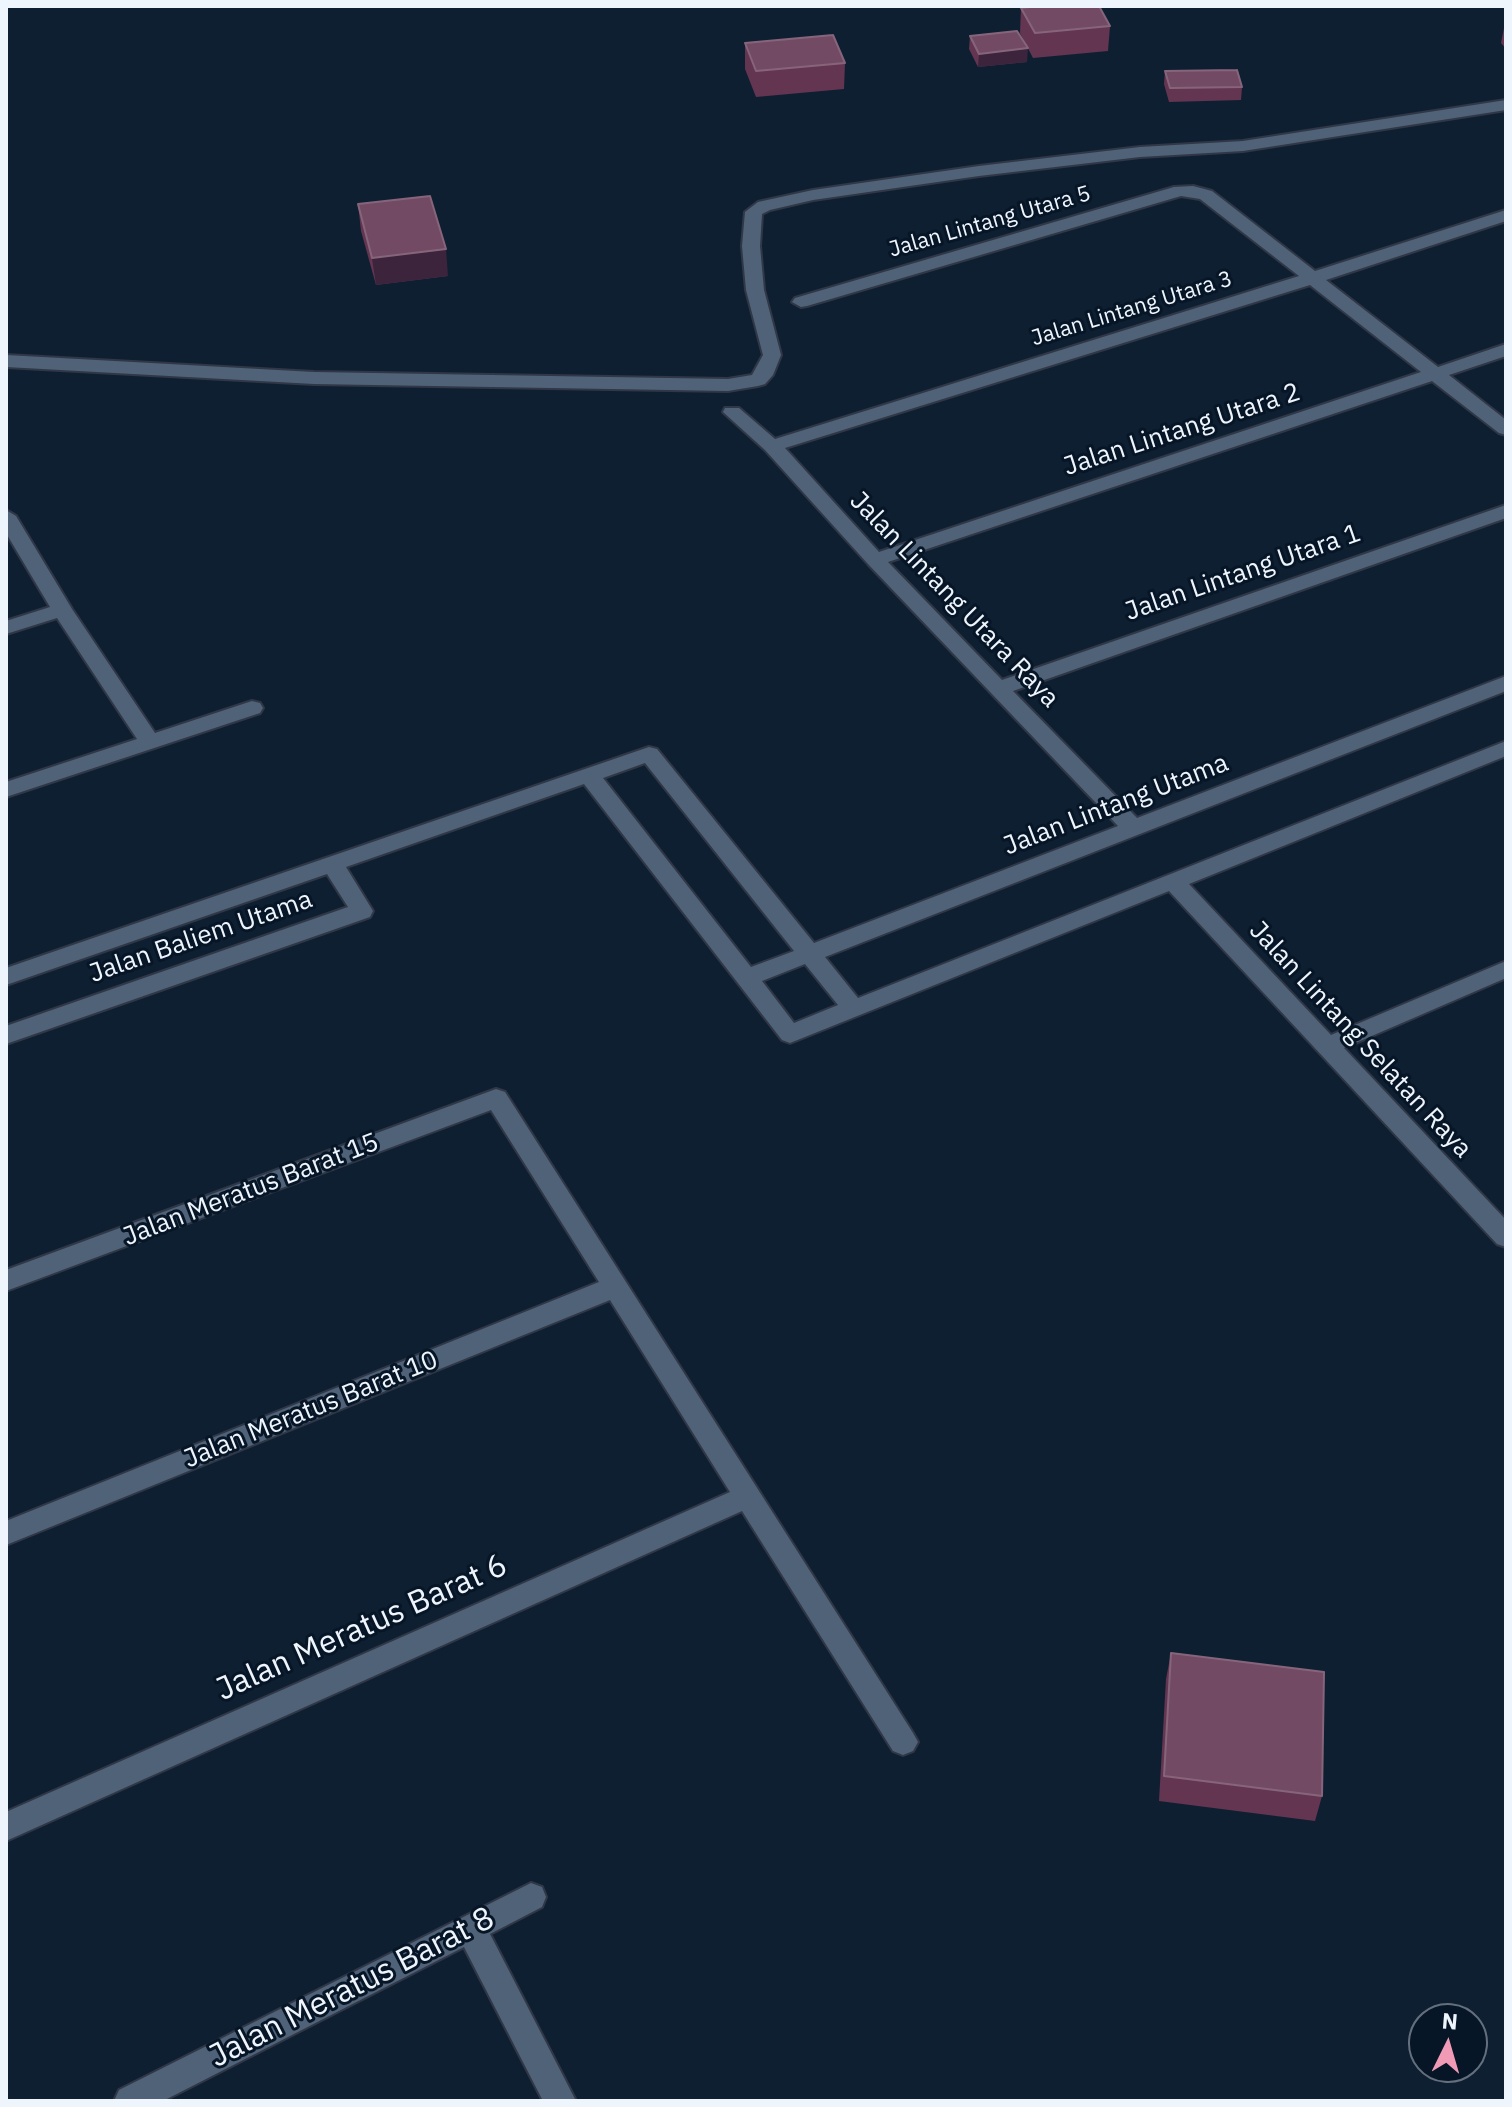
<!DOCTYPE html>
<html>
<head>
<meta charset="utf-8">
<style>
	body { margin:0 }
	#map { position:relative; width:1512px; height:2107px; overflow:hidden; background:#0f1f32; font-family:"IBM Plex Sans",sans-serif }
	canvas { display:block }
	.frame { position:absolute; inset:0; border:8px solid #eff5fd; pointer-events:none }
	.north { position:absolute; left:1408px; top:2003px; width:80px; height:80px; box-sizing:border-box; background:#071627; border:2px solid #646f7d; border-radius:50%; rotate:5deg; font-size:22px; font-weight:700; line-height:32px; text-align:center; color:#eff5fd }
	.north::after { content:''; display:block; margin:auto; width:28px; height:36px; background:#f09ab6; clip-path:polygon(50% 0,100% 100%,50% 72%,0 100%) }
</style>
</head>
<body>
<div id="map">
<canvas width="1512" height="2107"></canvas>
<div class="frame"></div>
<div class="north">N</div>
</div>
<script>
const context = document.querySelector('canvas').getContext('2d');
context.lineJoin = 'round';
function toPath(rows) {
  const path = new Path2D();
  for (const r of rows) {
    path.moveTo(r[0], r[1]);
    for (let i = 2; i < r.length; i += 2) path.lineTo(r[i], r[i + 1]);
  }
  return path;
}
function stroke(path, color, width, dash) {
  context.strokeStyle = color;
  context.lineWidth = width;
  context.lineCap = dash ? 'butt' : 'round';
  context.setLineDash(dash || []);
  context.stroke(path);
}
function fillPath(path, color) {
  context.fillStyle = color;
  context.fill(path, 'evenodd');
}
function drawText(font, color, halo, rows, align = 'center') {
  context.font = font + ' "IBM Plex Sans",sans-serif';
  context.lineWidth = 6;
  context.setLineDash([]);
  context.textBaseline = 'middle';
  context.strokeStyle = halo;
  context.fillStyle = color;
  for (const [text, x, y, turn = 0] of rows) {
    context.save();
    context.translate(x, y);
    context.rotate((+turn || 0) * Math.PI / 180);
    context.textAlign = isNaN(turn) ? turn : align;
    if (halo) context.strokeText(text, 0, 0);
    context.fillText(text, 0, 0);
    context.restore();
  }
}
const minor = toPath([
	[1506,100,1506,110,1243,151,1140,157,979,176,813,200,770,210,762,214,760,246,764,290,781,355,773,375,765,384,758,386,728,391,314,384,6,367,6,355,314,372,728,379,752,375,763,355,746,290,742,246,745,212,758,202,813,190,979,166,1140,147,1243,141,1506,100],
	[1193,186,1212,191,1315,271,1506,210,1506,221,1326,280,1438,367,1506,344,1506,356,1449,375,1506,420,1506,435,1499,433,1432,381,888,562,1002,680,1506,505,1506,518,1013,691,1137,818,1506,676,1506,691,825,957,858,998,1506,741,1506,756,1189,884,1331,1035,1506,961,1506,978,1344,1048,1506,1220,1506,1247,1497,1244,1169,891,790,1043,782,1040,584,784,346,867,373,911,370,917,6,1044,6,1026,348,907,327,874,6,985,6,968,649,747,657,749,814,943,1118,826,868,564,765,450,723,412,725,408,739,408,775,439,1299,276,1200,199,1181,196,807,306,801,307,792,302,795,298,1174,187,1193,186],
	[1310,285,1421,372,879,552,785,448,1310,285],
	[645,763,794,951,751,967,603,778,645,763],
	[805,964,838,1005,794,1023,762,981,805,964],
	[6,510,16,516,72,609,155,733,252,701,260,703,263,708,260,713,6,797,6,782,137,739,57,618,6,634,6,621,50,607,6,533,6,510],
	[496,1089,505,1092,913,1733,918,1742,913,1751,903,1755,893,1751,742,1511,6,1841,6,1812,730,1492,610,1300,6,1545,6,1521,599,1282,491,1110,6,1291,6,1270,496,1089],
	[531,1883,542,1887,546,1897,542,1907,490,1934,576,2101,543,2101,464,1947,163,2101,114,2101,119,2090,531,1883]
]);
stroke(minor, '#303747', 4);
fillPath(minor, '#506278');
fillPath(toPath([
	[1021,8,1110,26,1108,51,1033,58,1020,33],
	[1506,18,1506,49,1501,43],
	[970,36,1027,62,978,67,969,49],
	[745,43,845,63,844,89,756,97,745,69],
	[1165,71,1242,87,1241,100,1169,102,1164,84],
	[358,204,448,276,376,285,361,231],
	[1171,1653,1322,1796,1315,1821,1159,1801,1166,1679]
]), '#643550');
fillPath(toPath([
	[1028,48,1027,62,978,67,979,54],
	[446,249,448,276,376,285,372,258]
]), '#3b243c');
const building = toPath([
	[1040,6,1099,6,1110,26,1035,33,1021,8,1040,6],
	[1017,31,1028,48,979,54,970,36,1017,31],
	[833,35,845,63,756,71,745,43,833,35],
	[1237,70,1242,87,1170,88,1165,71,1237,70],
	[430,196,446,249,372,258,358,204,430,196],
	[1171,1653,1324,1672,1322,1796,1164,1776,1171,1653]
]);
fillPath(building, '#724a63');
stroke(building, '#86657b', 2);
drawText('22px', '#eff5fd', '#071627', [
	["Jalan Lintang Utara 5",990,222,-16],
	["Jalan Lintang Utara 3",1132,309,-17]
]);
drawText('26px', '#eff5fd', '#071627', [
	["Jalan Lintang Utara 2",1182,430,-18],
	["Jalan Lintang Utara 1",1243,573,-19],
	["Jalan Lintang Utara Raya",954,600,46],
	["Jalan Lintang Utama",1116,805,-21],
	["Jalan Baliem Utama",201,937,-19],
	["Jalan Lintang Selatan Raya",1360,1040,47],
	["Jalan Meratus Barat 15",251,1190,-21],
	["Jalan Meratus Barat 10",311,1410,-22]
]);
drawText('32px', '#eff5fd', '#071627', [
	["Jalan Meratus Barat 6",362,1628,-24],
	["Jalan Meratus Barat 8",352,1988,-27]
]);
</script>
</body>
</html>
